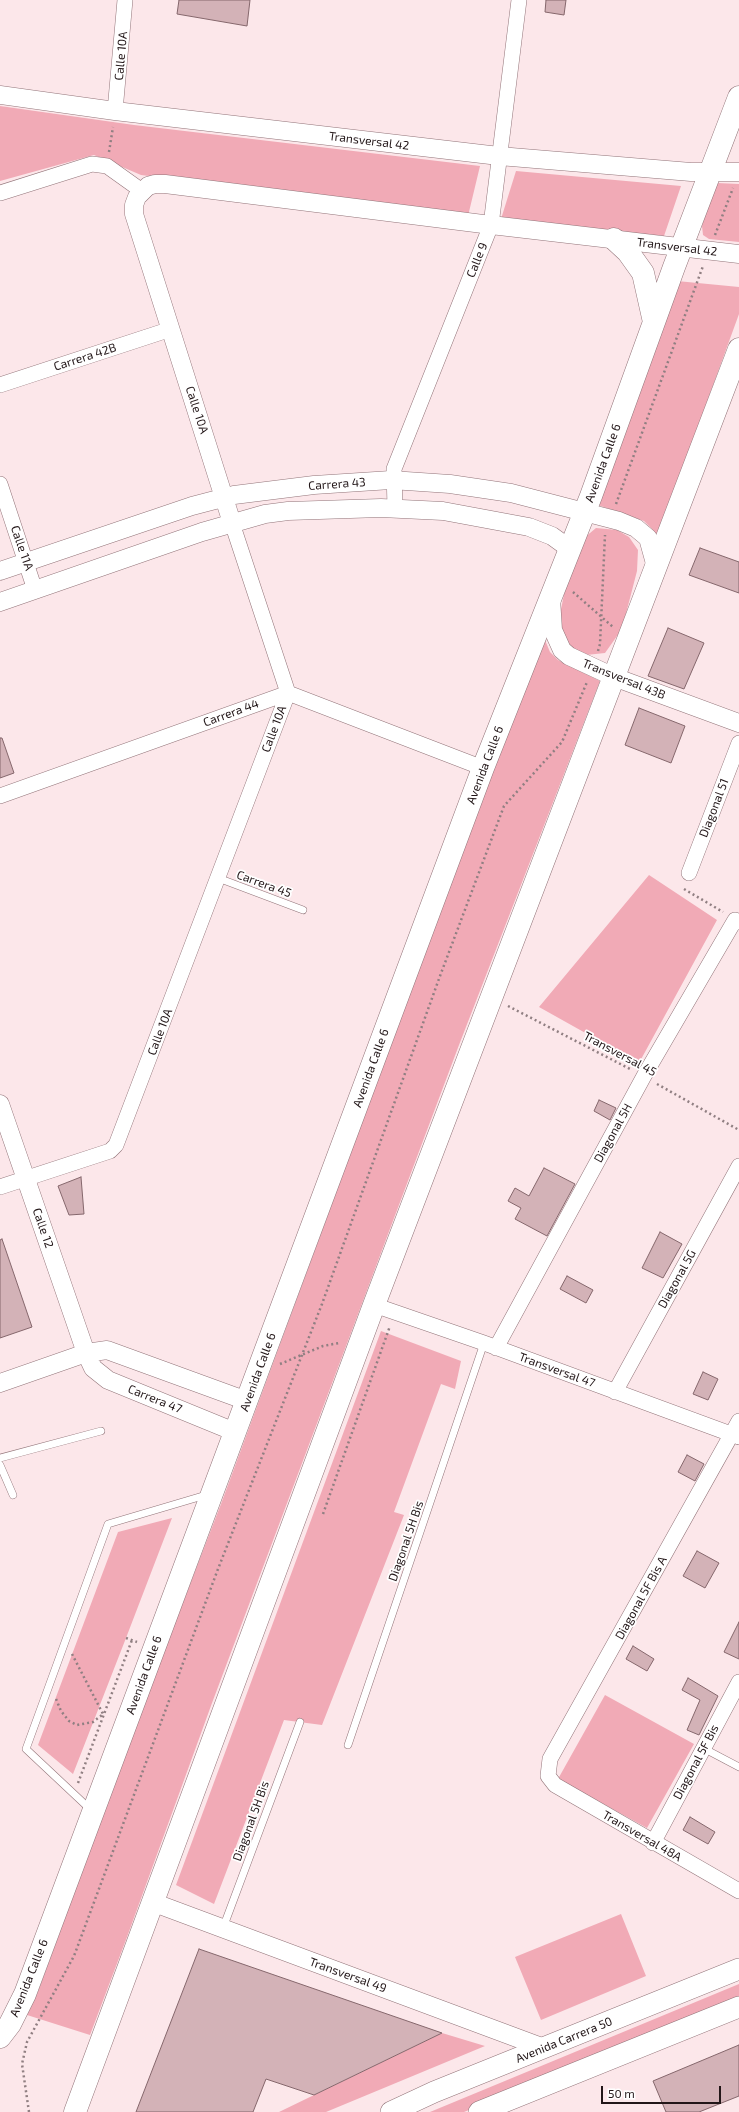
<!DOCTYPE html>
<html>
<head>
<meta charset="utf-8">
<style>
	body { margin:0 }
	#map { position:relative; width:739px; height:2112px; overflow:hidden; background:#fce7ea; font-family:"Exo 2",sans-serif }
	canvas { display:block }
	.scale { position:absolute; left:601px; top:2086px; width:120px; height:18px; box-sizing:border-box; border:2px solid #221618; border-top:0; padding-left:5px; font-size:12px; line-height:14px; white-space:nowrap; color:#221618; -webkit-text-stroke:3px #fff; paint-order:stroke }
</style>
</head>
<body>
<div id="map">
<canvas width="739" height="2112"></canvas>
<div class="scale">50 m</div>
</div>
<script>
const context = document.querySelector('canvas').getContext('2d');
context.lineJoin = 'round';
function fillPath(path, color) {
  context.fillStyle = color;
  context.fill(path, 'evenodd');
}
function toPath(rows) {
  const path = new Path2D();
  for (const r of rows) {
    path.moveTo(r[0], r[1]);
    for (let i = 2; i < r.length; i += 2) path.lineTo(r[i], r[i + 1]);
  }
  return path;
}
function stroke(path, color, width, dash) {
  context.strokeStyle = color;
  context.lineWidth = width;
  context.lineCap = dash ? 'butt' : 'round';
  context.setLineDash(dash || []);
  context.stroke(path);
}
function drawText(font, color, halo, rows, align = 'center') {
  context.font = font + ' "Exo 2",sans-serif';
  context.lineWidth = 3.5;
  context.setLineDash([]);
  context.textBaseline = 'middle';
  context.strokeStyle = halo;
  context.fillStyle = color;
  for (const [text, x, y, turn = 0] of rows) {
    context.save();
    context.translate(x, y);
    context.rotate((+turn || 0) * Math.PI / 180);
    context.textAlign = isNaN(turn) ? turn : align;
    if (halo) context.strokeText(text, 0, 0);
    context.fillText(text, 0, 0);
    context.restore();
  }
}
fillPath(toPath([
	[0,106,134,125,480,166,468,216,141,175,94,155,0,181],
	[516,171,681,186,664,236,501,219],
	[717,183,739,184,739,242,709,239,703,235,702,226,705,215],
	[677,281,739,287,739,314,656,542,652,529,644,521,598,505],
	[596,528,617,530,629,537,638,550,637,571,622,629,605,653,586,655,574,651,560,635,560,614,569,570,584,538],
	[545,640,550,652,558,660,600,681,459,1045,212,1703,127,1937,90,2035,27,2015,37,1994,145,1701,221,1504,494,765],
	[649,875,717,920,639,1063,539,1007],
	[381,1331,461,1361,455,1389,441,1384,394,1512,404,1515,322,1725,284,1720,214,1904,176,1885],
	[172,1518,126,1638,73,1774,38,1745,118,1532],
	[605,1695,694,1744,647,1828,558,1779],
	[621,1914,646,1976,541,2020,515,1957],
	[739,1984,739,1999,464,2112,430,2112],
	[442,2033,485,2046,326,2112,279,2112]
]), '#f1aab6');
const building = toPath([
	[179,0,250,0,247,26,177,14,179,0],
	[546,0,566,0,564,15,545,12,546,0],
	[700,548,739,562,739,593,689,575,700,548],
	[668,628,704,643,684,689,648,676,668,628],
	[639,708,685,726,671,763,625,745,639,708],
	[0,738,2,738,14,773,0,778,0,738],
	[599,1100,616,1108,610,1120,594,1111,599,1100],
	[544,1168,575,1184,547,1236,515,1219,521,1208,508,1201,515,1188,529,1196,544,1168],
	[81,1177,84,1214,69,1215,58,1186,81,1177],
	[660,1232,682,1244,663,1278,642,1268,660,1232],
	[2,1239,32,1327,0,1338,0,1240,2,1239],
	[567,1276,593,1290,586,1303,560,1289,567,1276],
	[703,1372,718,1379,708,1400,693,1394,703,1372],
	[687,1455,704,1464,695,1481,678,1472,687,1455],
	[697,1551,719,1563,705,1588,683,1576,697,1551],
	[739,1622,739,1659,724,1652,739,1622],
	[633,1646,654,1659,647,1671,626,1659,633,1646],
	[688,1678,718,1696,699,1735,687,1730,700,1700,682,1690,688,1678],
	[690,1817,715,1832,708,1844,683,1830,690,1817],
	[199,1949,442,2033,314,2095,266,2079,253,2112,136,2112,199,1949],
	[739,2045,739,2096,699,2112,666,2112,653,2081,739,2045]
]);
fillPath(building, '#d3b2b7');
stroke(building, '#85676c', 1);
const service = toPath([
	[218,878,303,910],
	[0,1458,101,1431],
	[0,1465,13,1495],
	[348,1745,484,1343],
	[703,1748,739,1767],
	[91,1810,26,1749,108,1524,206,1495],
	[223,1928,300,1722]
]);
const minor = toPath([
	[115,111,125,0],
	[0,193,92,164,107,166,142,191],
	[0,385,171,329],
	[0,484,35,590],
	[395,508,394,469,491,225,519,0],
	[0,796,288,693,483,768],
	[689,873,739,743],
	[0,1187,110,1151,116,1145,288,693,232,523],
	[374,1305,484,1343,739,1437],
	[496,1348,644,1076,735,920,739,922],
	[615,1392,739,1166],
	[739,1421,550,1759,548,1776,555,1785,739,1891],
	[653,1843,739,1682]
]);
const tertiary = toPath([
	[0,95,115,111,499,156,691,172,739,172],
	[232,523,134,214,134,205,137,197,148,186,155,184,165,184,491,225,739,254],
	[0,571,192,506,234,495,314,485,391,480,450,484,511,493,619,521,636,528,648,538,656,567],
	[551,598,553,630,562,650,569,656,614,677,739,723],
	[0,602,202,532,265,514,288,511,381,508,443,511,529,527,552,536,570,549],
	[0,1104,86,1353,93,1368,108,1380,235,1432],
	[0,1383,86,1353,107,1350,247,1401],
	[152,1902,544,2048]
]);
const secondary = toPath([
	[391,2112,434,2092,739,1969],
	[479,2112,739,2007]
]);
const primary = toPath([
	[614,239,628,252,643,273,654,322],
	[0,2037,10,2024,25,1994,483,768,591,496,674,267,739,97],
	[75,2112,374,1305,739,349]
]);
stroke(service, '#927479', 8);
stroke(minor, '#927479', 16);
stroke(tertiary, '#927479', 19);
stroke(secondary, '#927479', 22);
stroke(primary, '#927479', 23);
stroke(toPath([
	[109,152,113,127],
	[715,235,733,188],
	[616,504,703,266],
	[573,592,613,627],
	[598,651,600,644,605,535],
	[684,889,723,912],
	[508,1006,632,1070],
	[657,1084,739,1130],
	[280,1364,323,1346,339,1343],
	[323,1514,390,1326],
	[126,1638,137,1642],
	[72,1654,103,1714],
	[56,1699,61,1711,69,1721,77,1725,93,1722,102,1715],
	[78,1783,132,1640],
	[29,2112,22,2064,27,2042,74,1956,218,1569,322,1304,440,976,504,806,562,742,587,682]
]), '#907f82', 2.5, [2, 3]);
stroke(service, '#fff', 7);
stroke(minor, '#fff', 15);
stroke(tertiary, '#fff', 18);
stroke(secondary, '#fff', 21);
stroke(primary, '#fff', 22);
drawText('12px', '#221618', '#fff', [
	["Calle 10A",121,56,-85],
	["Transversal 42",369,141,7],
	["Transversal 42",677,247,7],
	["Calle 9",477,260,-68],
	["Carrera 42B",85,357,-18],
	["Calle 10A",197,410,72],
	["Avenida Calle 6",603,463,-70],
	["Carrera 43",337,484,-4],
	["Calle 11A",22,548,71],
	["Transversal 43B",624,679,22],
	["Carrera 44",231,713,-20],
	["Calle 10A",274,729,-69],
	["Avenida Calle 6",485,765,-69],
	["Diagonal 51",714,808,-69],
	["Carrera 45",264,884,20],
	["Calle 10A",160,1032,-69],
	["Transversal 45",620,1054,28],
	["Avenida Calle 6",371,1068,-70],
	["Diagonal 5H",613,1133,-61],
	["Calle 12",43,1228,71],
	["Diagonal 5G",677,1279,-61],
	["Transversal 47",557,1370,20],
	["Avenida Calle 6",258,1372,-70],
	["Carrera 47",155,1399,22],
	["Diagonal 5H Bis",406,1541,-71],
	["Diagonal 5F Bis A",641,1598,-61],
	["Avenida Calle 6",144,1675,-70],
	["Diagonal 5F Bis",696,1762,-62],
	["Diagonal 5H Bis",251,1821,-70],
	["Transversal 48A",642,1836,30],
	["Transversal 49",348,1975,20],
	["Avenida Calle 6",29,1978,-68],
	["Avenida Carrera 50",564,2040,-22]
]);
</script>
</body>
</html>
